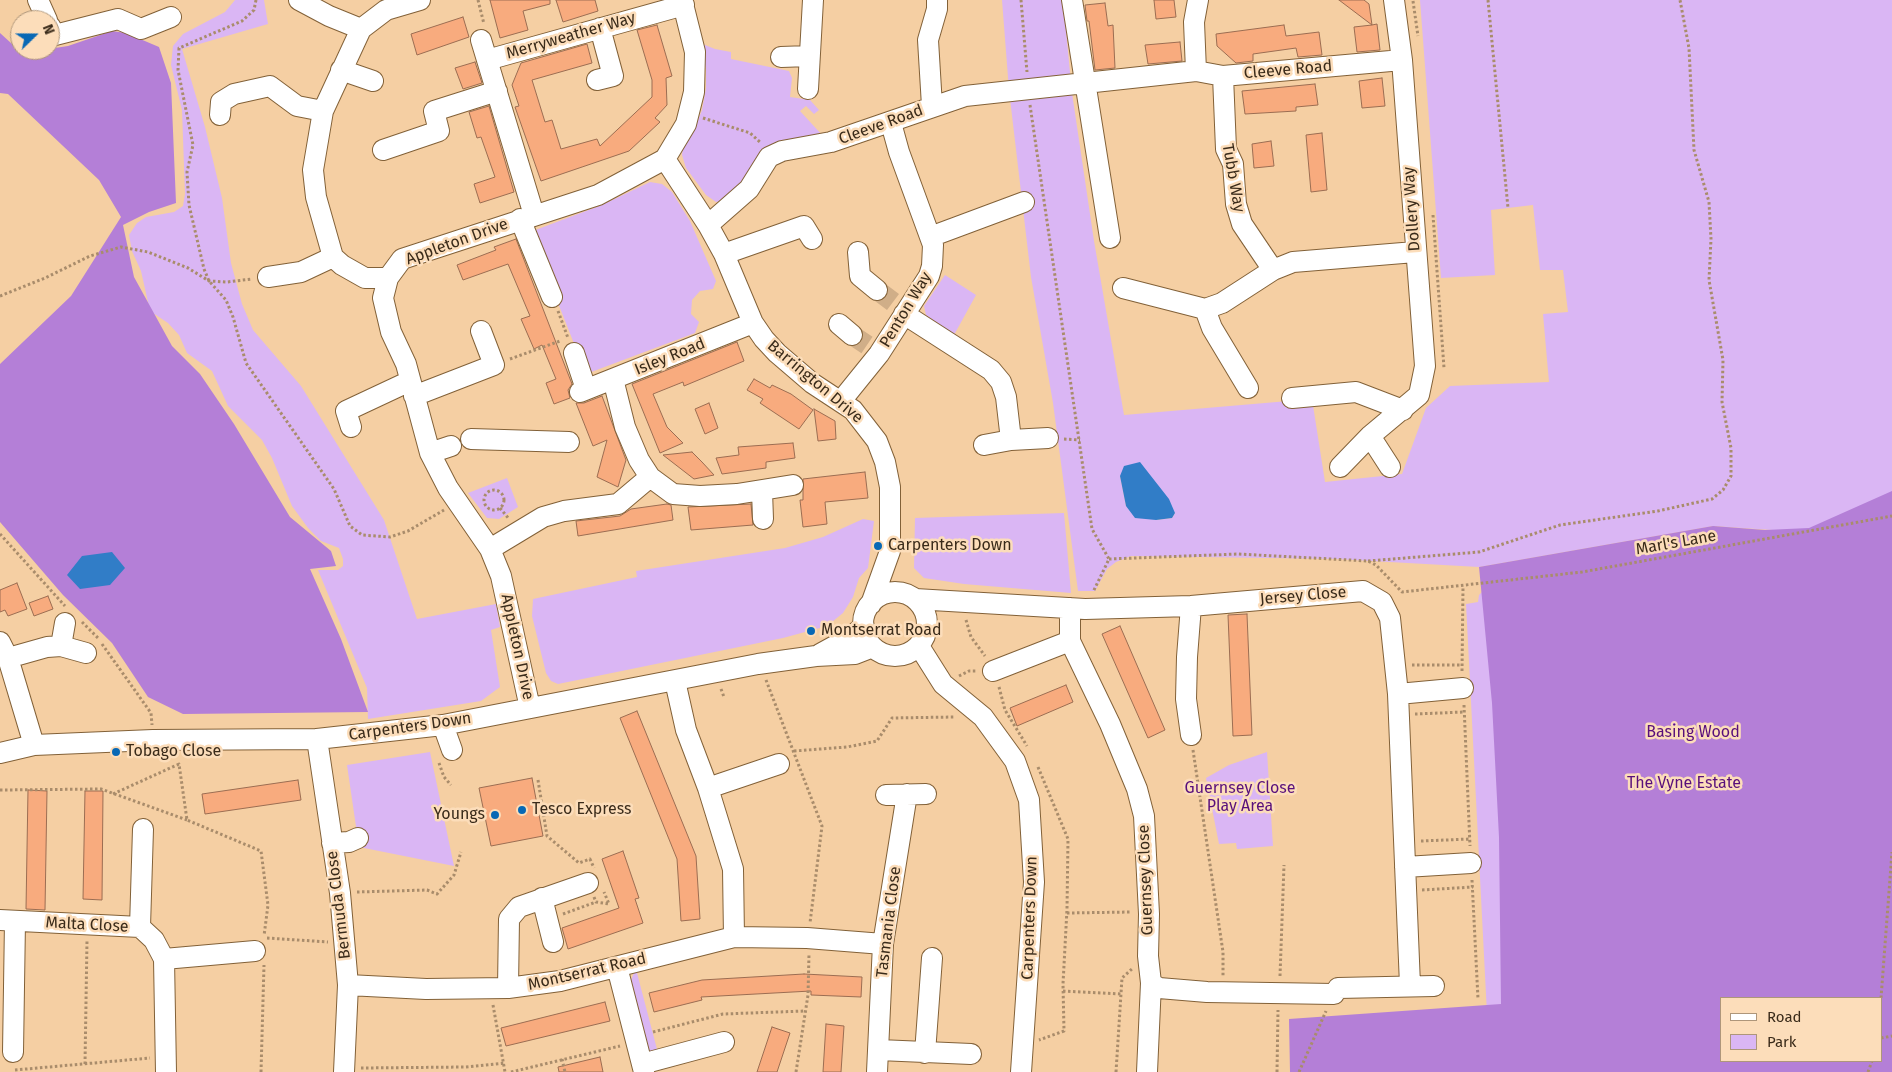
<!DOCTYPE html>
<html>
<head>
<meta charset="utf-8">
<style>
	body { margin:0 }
	#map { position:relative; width:1892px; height:1072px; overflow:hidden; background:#f5cfa3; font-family:"Fira Sans",sans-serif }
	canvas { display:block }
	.legend { position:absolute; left:1720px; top:997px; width:162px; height:65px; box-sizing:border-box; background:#fcddba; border:1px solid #ae967a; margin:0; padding:6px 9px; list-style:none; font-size:15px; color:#3a2b1a }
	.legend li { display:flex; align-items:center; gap:10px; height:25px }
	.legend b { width:25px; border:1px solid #ae967a }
	.north { position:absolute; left:10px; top:10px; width:50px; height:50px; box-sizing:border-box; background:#fcddba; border:1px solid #ae967a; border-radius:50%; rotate:68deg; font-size:14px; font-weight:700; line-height:20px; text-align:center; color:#3a2b1a }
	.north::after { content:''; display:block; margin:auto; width:18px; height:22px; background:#0868b5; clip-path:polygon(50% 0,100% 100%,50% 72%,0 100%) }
</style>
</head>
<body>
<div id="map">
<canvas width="1892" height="1072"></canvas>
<ul class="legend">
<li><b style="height:6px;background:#fff"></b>Road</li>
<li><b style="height:14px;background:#dab6f4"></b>Park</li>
</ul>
<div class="north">N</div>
</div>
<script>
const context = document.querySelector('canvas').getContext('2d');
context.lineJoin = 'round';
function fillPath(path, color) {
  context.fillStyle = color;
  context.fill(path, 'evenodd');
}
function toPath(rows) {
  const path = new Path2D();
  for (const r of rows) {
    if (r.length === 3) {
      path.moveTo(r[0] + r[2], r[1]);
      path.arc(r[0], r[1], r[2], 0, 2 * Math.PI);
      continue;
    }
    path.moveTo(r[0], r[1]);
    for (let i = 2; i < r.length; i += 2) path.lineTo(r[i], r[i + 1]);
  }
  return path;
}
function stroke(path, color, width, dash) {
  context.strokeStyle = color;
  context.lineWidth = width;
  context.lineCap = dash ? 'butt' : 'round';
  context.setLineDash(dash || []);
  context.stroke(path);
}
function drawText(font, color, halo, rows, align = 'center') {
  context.font = font + ' "Fira Sans",sans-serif';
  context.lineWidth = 5;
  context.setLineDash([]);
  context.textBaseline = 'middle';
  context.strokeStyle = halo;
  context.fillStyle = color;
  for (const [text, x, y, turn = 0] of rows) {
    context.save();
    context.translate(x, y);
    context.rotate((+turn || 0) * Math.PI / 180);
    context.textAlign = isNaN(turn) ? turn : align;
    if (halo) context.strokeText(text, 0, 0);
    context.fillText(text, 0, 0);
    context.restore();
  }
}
fillPath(toPath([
	[235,0,264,0,268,24,182,49,205,127,222,198,231,263,242,304,253,330,301,386,384,520,417,619,496,604,500,627,491,630,500,687,481,701,368,719,367,688,318,570,338,570,343,566,343,559,339,548,321,541,308,528,292,506,272,458,262,440,228,406,212,371,187,353,179,335,168,323,150,311,141,271,132,251,129,235,137,223,146,217,174,212,183,206,185,194,182,110,171,65,173,46,183,34,225,12],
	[1002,0,1063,0,1072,93,1094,241,1124,415,1312,399,1325,482,1402,474,1426,408,1450,386,1549,382,1543,314,1568,312,1563,270,1540,270,1533,205,1491,210,1495,275,1441,278,1420,0,1892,0,1892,1072,1303,1072,1487,1014,1466,604,1478,602,1479,595,1485,589,1772,530,1713,526,1479,567,1336,559,1131,556,1116,562,1107,569,1095,591,1078,591,1053,403,1031,277,1009,90],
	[1120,476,1175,513,1172,518,1156,520,1126,506],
	[1721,998,1881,998,1881,1061,1721,1061],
	[700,43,715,49,731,52,731,59,789,71,792,78,790,97,810,100,819,110,814,114,806,106,800,111,823,136,762,151,740,185,721,201,716,202,706,195,686,168,682,155,683,148,695,128,702,110,706,88,706,69],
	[650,182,662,184,672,192,690,221,716,281,713,289,700,291,692,300,691,314,699,322,695,333,586,374,530,232,602,205],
	[945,275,976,295,954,335,926,315,924,306],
	[507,478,518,507,499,519,487,518,468,493],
	[1064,513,1071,593,964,584,924,578,914,568,915,518],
	[863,519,874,521,868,568,859,578,853,597,843,613,827,626,783,638,558,684,551,681,546,673,532,616,533,599,637,577,636,571,785,548,823,537],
	[430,752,454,866,359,847,347,765],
	[1267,752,1273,846,1237,849,1236,843,1219,844,1206,778,1229,765],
	[634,973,637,973,658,1053,650,1052,645,1047,632,989,631,980]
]), '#dab6f4');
fillPath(toPath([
	[112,31,126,33,159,47,171,83,176,203,149,212,123,225,134,277,172,346,200,374,234,424,290,517,331,551,336,566,310,569,341,639,368,712,183,714,148,697,112,643,63,595,0,522,0,364,71,296,121,217,99,180,8,94,0,93,0,33,22,53,68,46],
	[1892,491,1892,1072,1290,1072,1289,1019,1501,1004,1499,837,1492,703,1479,567,1713,526,1765,530,1809,528],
	[1721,998,1881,998,1881,1061,1721,1061]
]), '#b47fd7');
fillPath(toPath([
	[1140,462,1169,499,1175,513,1172,518,1156,520,1135,518,1126,506,1120,476,1124,466],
	[112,552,125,568,110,585,80,589,67,575,82,556]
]), '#317dc7');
const building = toPath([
	[490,0,550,0,550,4,523,11,528,30,500,38,490,0],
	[556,0,595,0,598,11,563,22,556,0],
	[1154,0,1174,0,1176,17,1156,19,1154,0],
	[1339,0,1364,0,1369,4,1372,25,1377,24,1380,50,1357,52,1354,27,1372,25,1339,0],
	[1105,3,1108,26,1113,25,1115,68,1095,70,1089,21,1087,21,1085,5,1105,3],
	[463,17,469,37,417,55,411,34,463,17],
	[657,25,672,76,666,78,667,105,655,118,660,122,629,151,541,181,515,107,519,106,512,85,521,63,587,44,592,63,532,80,545,122,552,120,561,149,597,139,600,146,652,97,652,80,637,30,657,25],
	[1284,25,1286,36,1319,32,1322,55,1298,57,1296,48,1253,54,1253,61,1236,63,1217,46,1216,34,1284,25],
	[1180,42,1182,61,1148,64,1145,45,1180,42],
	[475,62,482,83,463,89,455,68,475,62],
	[1382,78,1385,106,1362,108,1359,81,1382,78],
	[1315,84,1318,105,1296,107,1296,111,1245,114,1242,91,1315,84],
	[489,106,514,192,480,203,474,184,495,177,481,137,477,138,469,112,489,106],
	[1322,133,1327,190,1311,192,1306,135,1322,133],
	[1271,141,1274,166,1254,168,1252,144,1271,141],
	[516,239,572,384,568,390,570,398,554,404,546,383,556,379,542,345,534,349,521,319,530,316,508,264,463,280,457,265,496,250,494,247,516,239],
	[737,342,744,361,684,386,683,382,653,394,667,427,683,443,660,453,632,384,737,342],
	[754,379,770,388,772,385,791,394,813,410,799,429,760,403,763,399,747,390,754,379],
	[602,396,626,460,618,487,597,477,607,440,593,446,576,403,584,403,602,396],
	[709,403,718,428,705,434,695,409,709,403],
	[814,409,835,421,836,439,818,441,814,409],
	[793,443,795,458,766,462,766,468,722,474,716,458,739,455,738,447,793,443],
	[692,452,702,462,714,475,694,479,663,455,692,452],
	[865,472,868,498,825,502,827,524,803,527,800,500,803,500,803,479,865,472],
	[667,504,671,505,673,520,578,536,576,521,620,516,631,509,667,504],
	[751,504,753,525,691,530,688,507,751,504],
	[17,583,27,609,8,616,5,610,0,612,0,590,17,583],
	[48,596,53,609,34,616,29,603,48,596],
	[1247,614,1252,735,1233,736,1228,615,1247,614],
	[1120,626,1165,730,1148,738,1102,634,1120,626],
	[1066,685,1073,702,1017,726,1010,708,1066,685],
	[637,711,696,856,700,919,681,921,677,859,620,718,637,711],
	[532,778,543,836,491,846,479,788,532,778],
	[298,780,301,800,205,814,202,794,298,780],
	[28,790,47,791,45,910,26,909,28,790],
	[85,791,103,791,102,900,83,899,85,791],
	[623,851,639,898,635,899,643,923,568,949,562,928,619,908,602,859,623,851],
	[804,974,862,977,861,997,811,995,811,991,701,997,702,1000,654,1012,649,993,702,980,804,974],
	[605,1002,610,1021,506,1046,501,1028,605,1002],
	[826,1024,844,1026,841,1072,823,1072,826,1024],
	[772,1027,790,1033,777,1072,757,1072,772,1027],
	[600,1057,603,1072,559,1072,558,1067,600,1057]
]);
fillPath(building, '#f8ab7e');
stroke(building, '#9b6d52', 1);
stroke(toPath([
	[877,290,893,302],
	[852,335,867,345]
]), '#d0ae88', 20, [20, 10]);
const minor = toPath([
	[38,0,47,20],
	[299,0,329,16,361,29],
	[1072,0,1110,238],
	[50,26,55,35,118,19,141,29,171,17],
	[481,40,534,215],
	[781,57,809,56],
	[487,60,684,5],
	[341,70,373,81],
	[1196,71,1194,22,1198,0],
	[597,80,613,76,600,28],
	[808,89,813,0],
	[932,106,928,40,937,9,937,0],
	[220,115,221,102,234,94,270,86,297,106,323,111],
	[383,150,439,131,434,111,497,91],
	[665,159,708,225,724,254,753,323,764,339,777,353,812,383,853,410,877,441,885,462,890,487,890,551,871,604],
	[520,219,552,297],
	[708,225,749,189,769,157,782,151,831,142,965,96,1196,71,1223,76,1402,60],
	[930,237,1024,202],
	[858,252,860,276,877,290],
	[724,254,804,226,812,239],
	[1273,270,1293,262,1415,252],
	[268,277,301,272,333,257],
	[388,278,365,278,342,265,333,257,316,197,313,170,323,111,361,29,386,10,420,0],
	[1123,288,1205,309,1222,303,1273,270,1242,224,1236,204,1233,164,1226,149,1223,76],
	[1205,309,1212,328,1248,388],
	[904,314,991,370,1001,382,1006,397,1011,440],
	[839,324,852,335],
	[574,353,586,389],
	[613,379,625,427,639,460,650,477,673,494,700,496,737,494,793,485],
	[580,392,753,323],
	[414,396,494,365,481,331],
	[1292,398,1356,392,1403,410],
	[841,401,879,354,929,276,932,266,933,245,899,152,891,123],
	[351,427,346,411,410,381],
	[1370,436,1390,467],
	[471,439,569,442],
	[984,445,1011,440,1048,438],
	[430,453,451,446],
	[1340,467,1370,436,1419,395,1425,366,1402,60,1394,0],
	[762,491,763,519],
	[490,549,543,517,564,511,618,504,650,477],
	[895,624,32],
	[915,599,1085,609,1191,606,1363,591,1382,602,1390,618,1398,694,1410,985],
	[1070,608,1070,641,1110,724,1137,789,1144,816,1149,914,1148,956,1151,983,1159,988,1207,992,1334,994],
	[0,642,8,658,34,745],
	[61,646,65,623],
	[919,646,943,684,983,717,1015,761,1029,800,1034,882,1021,1072],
	[820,654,851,637,864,626],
	[8,658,47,647,61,646,86,653],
	[993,671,1070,641],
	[675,681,686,730,708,788,733,869,734,937],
	[1398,694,1463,688],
	[530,708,501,576,490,549,448,488,430,453,406,364,391,332,383,298,388,278,402,259,598,195,665,159,686,124,694,92,695,52,682,0],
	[443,725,452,750],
	[1191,735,1186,699,1187,657,1191,606],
	[317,739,340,893,348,985,344,1072],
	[0,753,34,745,153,740,317,739,443,725,758,664,816,656,855,654,873,647],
	[708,788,779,764],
	[886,795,926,794],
	[332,843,349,842,358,838],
	[1405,867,1471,863],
	[542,898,553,942],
	[0,920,140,927,154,940,164,959,166,1072],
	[140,927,143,829],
	[164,959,255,951],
	[617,967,644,1072],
	[348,985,426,989,508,988,560,981,734,937,807,938,883,944],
	[508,988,509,919,519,907,588,883],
	[1338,988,1434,986],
	[879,1050,971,1054],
	[13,1052,15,921],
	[925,1053,932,958],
	[642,1064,724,1042],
	[877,1072,883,944,907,794],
	[1147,1072,1151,983]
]);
stroke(minor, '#826138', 22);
stroke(toPath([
	[256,0,254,10,242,21,179,48,178,70,193,145,187,172,189,205,204,269,209,281,226,300,233,317,246,363,334,489,350,526,362,535,390,537,408,531,444,510],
	[478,0,484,24],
	[1021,0,1027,72],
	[1488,0,1508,208],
	[1413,1,1418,36],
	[1030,105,1092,529,1109,559,1093,592],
	[703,118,750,133,761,143],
	[1433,215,1444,368],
	[0,296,45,278,90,256,121,247,148,252,188,268,209,281,227,282,252,279],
	[558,311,568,338],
	[510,359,560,341],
	[1064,439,1080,440],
	[494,500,10],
	[500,508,509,519],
	[0,534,65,606],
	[1109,559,1238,554,1368,561,1376,565,1402,592,1582,572,1892,516],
	[1368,561,1479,552,1560,525,1658,511,1712,499,1723,490,1731,476,1731,448,1722,402,1723,360,1709,280,1711,239,1709,202,1694,150,1689,48,1680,0],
	[966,620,971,637,985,656],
	[82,622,99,639],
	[102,644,151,713,152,725],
	[1412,665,1462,665],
	[1462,671,1463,587],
	[959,676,969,671,976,671],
	[766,680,822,826,810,923],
	[999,687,1005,710,1027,746],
	[721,689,724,697],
	[1464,705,1470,846],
	[1415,714,1464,712],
	[1193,750,1223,952,1223,977],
	[794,751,847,747,877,741,892,718,954,717],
	[439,763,444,777,451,785],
	[1038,767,1068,839,1067,909,1063,984,1064,1031,1039,1040],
	[538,780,547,836,579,863,590,859,594,868],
	[0,790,101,789,187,820],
	[113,794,179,764,187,820,261,851,268,905,264,936],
	[1421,841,1470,839],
	[1472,880,1478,999],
	[1422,890,1473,887],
	[357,892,427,890,437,894,454,875,461,852],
	[594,897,596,902,609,904,604,892],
	[1067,913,1131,912],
	[563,914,596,902],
	[267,938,328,942],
	[1280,976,1284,865],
	[1063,991,1121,994],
	[1881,998,1892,852],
	[493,1005,505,1072],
	[653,1032,723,1014,805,1011],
	[1881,1038,1892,1036],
	[562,1059,565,1072],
	[85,1064,87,940],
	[361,1068,465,1067,505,1063],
	[15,1070,150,1058],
	[261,1072,264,965],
	[511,1072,620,1046],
	[796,1072,808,995,809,954],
	[1116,1072,1122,978,1133,968],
	[1277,1072,1278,1010],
	[1299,1072,1326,1011],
	[1868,1072,1872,1061]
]), '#a98c6b', 3, [2.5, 2.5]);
stroke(minor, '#fff', 20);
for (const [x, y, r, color] of [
	[878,546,5,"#0868b5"],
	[811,631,5,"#0868b5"],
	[116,752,5,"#0868b5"],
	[522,810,5,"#0868b5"],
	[495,815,5,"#0868b5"]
]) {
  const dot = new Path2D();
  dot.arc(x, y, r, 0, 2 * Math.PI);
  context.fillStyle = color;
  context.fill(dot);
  stroke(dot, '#fcddba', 2);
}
drawText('16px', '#3a2b1a', '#fcddba', [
	["Merryweather Way",571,36,-16],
	["Cleeve Road",1288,70,-5],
	["Cleeve Road",881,125,-20],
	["Tubb Way",1233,178,80],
	["Dollery Way",1412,209,-94],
	["Appleton Drive",457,242,-20],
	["Penton Way",906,310,-59],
	["Isley Road",670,357,-22],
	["Barrington Drive",815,382,40],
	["Marl's Lane",1676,543,-10],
	["Jersey Close",1303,596,-5],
	["Appleton Drive",517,647,78],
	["Carpenters Down",410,727,-8],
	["Guernsey Close",1146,880,-92],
	["Bermuda Close",339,905,-97],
	["Carpenters Down",1030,918,-88],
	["Tasmania Close",889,922,-83],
	["Malta Close",87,925,3],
	["Montserrat Road",587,972,-13]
]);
drawText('16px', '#3a2b1a', '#fcddba', [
	["Carpenters Down",888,546],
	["Montserrat Road",821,631],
	["Tobago Close",126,752],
	["Tesco Express",532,810],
	["Youngs",485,815,"right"]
], 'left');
drawText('16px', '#580f7b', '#fcddba', [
	["Basing Wood",1693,733],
	["The Vyne Estate",1684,784],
	["Guernsey Close",1240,789],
	["Play Area",1240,807]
]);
</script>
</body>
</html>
